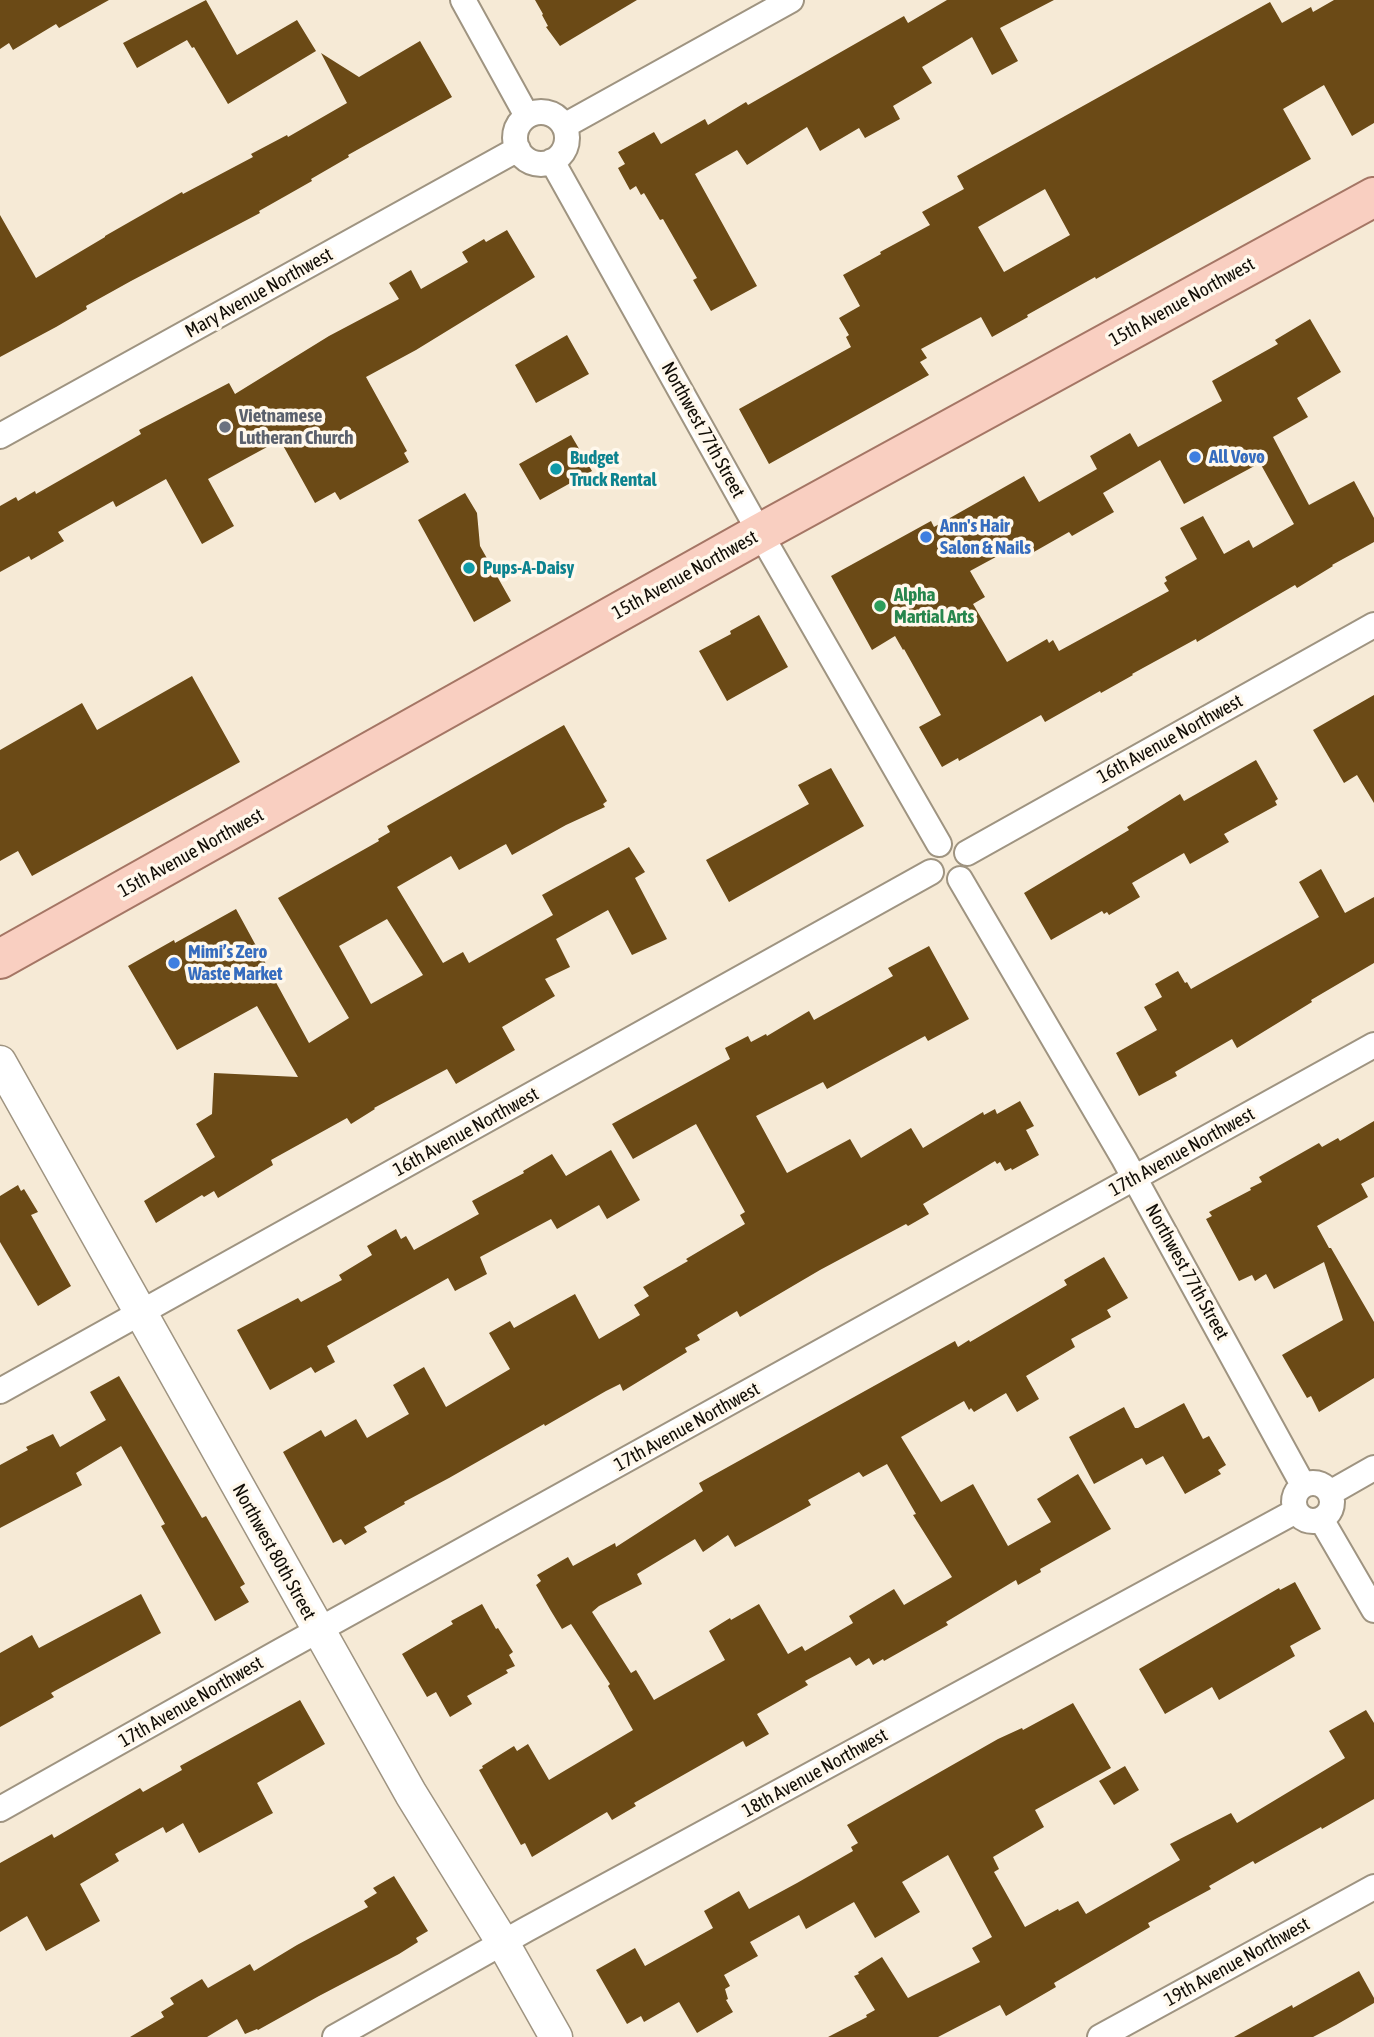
<!DOCTYPE html>
<html>
<head>
<meta charset="utf-8">
<style>
	body { margin:0 }
	canvas { display:block; background:#f6ead6 }
</style>
</head>
<body>
<canvas width="1374" height="2037"></canvas>
<script>
const context = document.querySelector('canvas').getContext('2d');
context.lineJoin = 'round';
function fillPath(path, color) {
  context.fillStyle = color;
  context.fill(path, 'evenodd');
}
function toPath(rows) {
  const path = new Path2D();
  for (const r of rows) {
    if (r.length === 3) {
      path.moveTo(r[0] + r[2], r[1]);
      path.arc(r[0], r[1], r[2], 0, 2 * Math.PI);
      continue;
    }
    path.moveTo(r[0], r[1]);
    for (let i = 2; i < r.length; i += 2) path.lineTo(r[i], r[i + 1]);
  }
  return path;
}
function stroke(path, color, width, dash) {
  context.strokeStyle = color;
  context.lineWidth = width;
  context.lineCap = dash ? 'butt' : 'round';
  context.setLineDash(dash || []);
  context.stroke(path);
}
function drawText(font, color, halo, rows, align = 'center') {
  context.font = font + ' "Asap Condensed",sans-serif';
  context.lineWidth = 7;
  context.setLineDash([]);
  context.textBaseline = 'middle';
  context.strokeStyle = halo;
  context.fillStyle = color;
  for (const [text, x, y, turn = 0] of rows) {
    context.save();
    context.translate(x, y);
    context.rotate((+turn || 0) * Math.PI / 180);
    context.textAlign = isNaN(turn) ? turn : align;
    if (halo) context.strokeText(text, 0, 0);
    context.fillText(text, 0, 0);
    context.restore();
  }
}
fillPath(toPath([
	[0,0,109,0,59,28,56,24,13,50,9,43,0,49],
	[206,0,237,55,297,20,316,51,228,104,194,47,192,48,187,40,137,68,123,43],
	[535,0,637,0,560,46,546,27,548,26,542,15,543,14],
	[947,0,1054,0,1000,28,1018,61,992,75,972,37,922,67,932,83,893,106,900,119,865,138,859,128,820,151,807,127,747,165,737,150,695,174,757,286,711,311,693,280,697,278,663,219,660,220,644,193,641,195,636,186,630,190,618,168,625,164,618,152,654,132,661,144,705,119,708,125,746,102,748,105,904,16,908,23],
	[1334,0,1374,0,1374,123,1352,136,1324,85,1283,109,1311,159,1096,279,1095,277,1027,315,1028,317,992,337,981,317,921,349,927,358,920,362,929,375,769,464,739,409,851,347,846,337,849,335,839,318,860,306,843,275,881,254,880,252,930,225,922,212,964,189,957,176,1270,2,1282,23,1311,7,1313,12],
	[1045,189,1070,235,1004,272,978,227],
	[420,41,452,97,348,155,349,157,311,179,312,181,259,211,260,213,131,281,86,306,87,309,56,327,0,357,0,215,36,278,105,237,105,236,182,192,183,194,253,157,251,154,287,135,288,137,347,103,321,53,359,77],
	[507,230,535,277,416,350,366,377,407,451,404,453,409,462,340,500,335,492,315,503,280,440,208,479,234,526,202,544,166,479,116,507,113,501,58,532,64,541,31,560,29,556,0,572,0,506,16,497,18,501,35,491,36,494,141,434,139,430,229,383,235,394,329,336,399,299,389,283,411,270,421,289,468,262,462,252,484,239,486,242],
	[1310,319,1341,372,1297,398,1308,417,1273,437,1309,505,1354,481,1374,518,1374,542,1332,565,1333,566,1297,588,1295,585,1197,642,1196,639,1132,674,1133,675,1101,693,1100,691,1045,722,1041,715,959,761,958,758,942,767,919,727,941,715,904,649,903,650,895,636,872,650,831,576,931,521,934,527,1024,476,1039,502,1097,469,1090,456,1130,433,1138,447,1222,401,1212,381,1278,344,1275,340],
	[1160,460,1184,504,1260,463,1294,524,1253,548,1249,540,1224,554,1203,516,1180,528,1197,559,1165,577,1167,581,1164,583,1169,591,1059,651,1053,640,1049,643,1047,639,1007,662,973,604,985,597,970,571,1018,545,1025,557,1069,532,1072,536,1114,512,1103,493],
	[567,335,589,374,536,403,515,365],
	[571,435,592,471,540,500,519,464],
	[465,493,477,513,480,546,511,601,474,622,418,520],
	[759,615,788,667,727,701,699,651,731,634,730,631],
	[192,676,240,762,32,876,18,851,0,861,0,750,82,703,97,730],
	[1374,695,1374,803,1357,775,1344,783,1313,730],
	[564,725,607,801,603,804,605,807,566,825,512,855,506,844,459,870,451,856,397,887,443,963,463,952,469,963,553,915,542,895,629,847,645,872,635,878,667,939,632,955,608,910,556,939,570,967,545,979,555,996,502,1027,515,1050,456,1084,447,1069,374,1108,375,1109,351,1124,347,1118,271,1160,273,1165,218,1198,214,1191,204,1197,202,1195,156,1223,144,1201,215,1157,196,1124,212,1114,214,1073,298,1077,257,1006,177,1050,128,966,174,940,175,943,236,909,309,1043,349,1018,278,898,379,841,378,839,390,832,387,826],
	[387,919,423,975,371,1004,339,946],
	[1256,760,1278,799,1275,801,1277,805,1224,834,1229,842,1190,864,1184,853,1132,883,1140,897,1109,915,1107,912,1104,914,1102,911,1051,940,1024,893,1129,830,1127,827,1180,794,1184,801],
	[831,768,864,826,729,902,706,860,809,804,798,785],
	[1321,869,1345,913,1374,897,1374,963,1311,1000,1312,1002,1237,1048,1232,1039,1175,1072,1177,1076,1139,1096,1116,1053,1157,1030,1144,1007,1162,997,1155,984,1178,971,1185,983,1187,982,1191,989,1319,917,1299,882],
	[929,946,969,1019,928,1041,925,1036,827,1089,823,1082,756,1116,787,1173,850,1139,861,1158,911,1128,923,1148,983,1112,984,1115,995,1109,997,1114,1020,1101,1034,1126,1026,1130,1039,1155,1012,1170,1011,1168,1005,1171,1000,1162,997,1164,995,1161,923,1204,929,1214,908,1226,906,1224,820,1270,740,1317,737,1311,697,1335,700,1340,685,1348,687,1352,623,1391,620,1384,606,1391,545,1426,544,1424,449,1478,404,1502,405,1504,364,1527,367,1532,345,1545,341,1539,333,1543,283,1452,321,1430,325,1437,356,1419,367,1438,409,1414,393,1385,424,1367,446,1407,510,1369,489,1333,510,1321,514,1328,575,1294,599,1339,640,1315,634,1305,649,1296,643,1287,688,1261,686,1259,745,1224,740,1215,745,1212,696,1124,633,1159,612,1124,730,1059,725,1048,748,1036,751,1042,766,1034,767,1036,809,1011,814,1020,893,976,888,968],
	[1374,1121,1374,1177,1361,1184,1368,1197,1317,1226,1329,1248,1331,1248,1374,1322,1374,1378,1319,1412,1311,1396,1307,1398,1282,1355,1343,1320,1324,1262,1274,1289,1266,1274,1255,1281,1252,1275,1239,1281,1206,1219,1212,1216,1209,1212,1251,1190,1250,1188,1262,1182,1259,1177,1319,1143,1322,1147,1338,1138,1340,1141],
	[611,1150,640,1200,607,1219,599,1205,557,1229,551,1219,480,1257,487,1274,455,1291,448,1278,327,1346,335,1362,315,1373,311,1367,270,1390,237,1330,298,1298,301,1302,342,1280,339,1275,372,1255,367,1246,396,1229,401,1239,406,1236,414,1250,479,1214,472,1201,524,1173,523,1171,552,1154,566,1176],
	[18,1185,21,1191,24,1189,38,1212,31,1215,71,1286,38,1306,0,1242,0,1196],
	[1104,1257,1128,1298,1107,1310,1111,1317,1071,1339,1075,1347,1026,1376,1039,1399,1017,1412,1006,1393,974,1412,971,1408,969,1410,964,1401,901,1437,941,1502,973,1484,1008,1546,1051,1522,1037,1499,1078,1474,1111,1529,1040,1569,1041,1572,1018,1585,1016,1580,946,1622,948,1625,884,1661,883,1659,873,1665,869,1658,856,1666,850,1657,805,1681,808,1685,757,1714,769,1734,746,1747,743,1741,634,1803,636,1806,612,1820,607,1812,532,1857,525,1843,521,1845,479,1770,483,1768,482,1766,514,1746,517,1751,528,1744,549,1780,633,1730,608,1686,610,1684,571,1624,562,1629,551,1611,536,1585,541,1581,537,1575,568,1557,573,1566,615,1543,616,1547,703,1491,699,1483,955,1341,958,1347,969,1340,970,1342,1067,1285,1064,1280],
	[887,1464,916,1514,913,1515,952,1577,904,1605,894,1589,849,1616,853,1623,805,1651,802,1646,788,1654,759,1604,731,1620,730,1618,709,1631,725,1660,654,1700,636,1670,631,1673,592,1612,599,1606,642,1584,637,1574,695,1539,703,1552,728,1535,735,1547,811,1505,808,1500,859,1472,863,1477],
	[119,1376,202,1518,206,1516,245,1584,240,1587,249,1602,215,1621,161,1526,165,1524,121,1446,76,1473,82,1485,0,1528,0,1465,28,1450,26,1447,53,1434,60,1447,106,1420,90,1392],
	[1184,1403,1203,1439,1209,1436,1226,1465,1218,1470,1221,1474,1185,1494,1163,1456,1146,1465,1142,1458,1094,1484,1069,1437,1124,1407,1135,1428,1138,1428],
	[1295,1582,1321,1629,1290,1646,1295,1656,1219,1700,1212,1687,1165,1714,1139,1669,1279,1588,1280,1590],
	[141,1594,161,1633,51,1693,54,1697,0,1727,0,1653,32,1635,39,1648],
	[482,1604,496,1629,498,1628,513,1652,509,1655,515,1666,506,1670,508,1673,467,1696,472,1704,450,1717,436,1692,427,1697,402,1654,453,1624,451,1621],
	[300,1700,325,1744,257,1783,273,1813,199,1853,183,1823,166,1833,163,1827,115,1854,119,1861,80,1884,100,1921,46,1951,27,1916,0,1932,0,1863,52,1834,54,1838,140,1788,143,1792,182,1770,180,1766],
	[1073,1703,1111,1768,1035,1810,1044,1827,993,1857,999,1869,994,1872,1025,1927,1058,1909,1059,1911,1078,1901,1086,1914,1180,1860,1170,1844,1231,1813,1237,1823,1345,1758,1329,1731,1366,1710,1374,1723,1374,1799,1322,1829,1321,1827,1255,1864,1253,1861,1209,1886,1211,1889,1148,1923,1150,1927,1054,1983,1056,1987,1006,2016,1000,2005,938,2037,828,2037,867,2017,866,2015,875,2010,854,1976,859,1974,858,1972,882,1957,908,1998,980,1962,972,1948,992,1937,948,1855,902,1882,920,1912,875,1938,854,1902,806,1929,799,1915,750,1942,758,1956,724,1975,730,1986,725,1989,728,1999,726,2000,733,2012,697,2033,679,2002,644,2022,641,2016,627,2024,596,1970,635,1948,645,1966,713,1928,704,1911,739,1891,749,1909,797,1883,853,1851,851,1847,858,1843,847,1825,998,1739,1022,1728,1023,1730],
	[1125,1766,1139,1790,1114,1805,1099,1781],
	[394,1876,428,1931,416,1938,418,1942,399,1954,319,1996,258,2030,257,2029,245,2034,237,2019,207,2037,130,2037,164,2017,161,2012,174,2004,170,1998,202,1979,208,1988,250,1964,254,1971,297,1945,368,1907,364,1901,377,1893,373,1888],
	[1359,1971,1374,1998,1374,2003,1336,2025,1313,2037,1234,2037,1292,2005,1293,2008]
]), '#6b4a16');
const minor = toPath([
	[463,0,527,116],
	[541,138,26],
	[564,126,791,0],
	[552,161,760,533,939,844],
	[0,436,518,149],
	[967,853,1374,625],
	[960,879,1124,1159,1303,1485],
	[0,1391,931,872],
	[1313,1502,19],
	[1330,1493,1374,1468],
	[1321,1519,1374,1610],
	[0,1809,279,1652,1374,1045],
	[335,2037,527,1929,1296,1511],
	[1100,2037,1374,1887]
]);
const tertiary = toPath([
	[0,1062,411,1794,503,1943,556,2037]
]);
const primary = toPath([
	[0,959,760,533,1374,197]
]);
stroke(minor, '#9f9481', 28);
stroke(tertiary, '#9f9481', 35);
stroke(primary, '#a57665', 42);
stroke(minor, '#fff', 24);
stroke(tertiary, '#fff', 32);
stroke(primary, '#f9cfc1', 38);
for (const [x, y, r, color] of [
	[225,427,7,"#6b7280"],
	[1195,457,7,"#3f7fe0"],
	[556,469,7,"#0f9aa8"],
	[926,537,7,"#3f7fe0"],
	[469,568,7,"#0f9aa8"],
	[880,606,7,"#2e9e5b"],
	[174,963,7,"#3f7fe0"]
]) {
  const dot = new Path2D();
  dot.arc(x, y, r, 0, 2 * Math.PI);
  context.fillStyle = color;
  context.fill(dot);
  stroke(dot, '#fff8ec', 2.5);
}
drawText('19px', '#110d06', '#fff8ec', [
	["Mary Avenue Northwest",259,293,-29],
	["15th Avenue Northwest",1182,302,-29],
	["Northwest 77th Street",703,430,61],
	["15th Avenue Northwest",685,575,-29],
	["16th Avenue Northwest",1170,739,-29],
	["15th Avenue Northwest",191,853,-29],
	["16th Avenue Northwest",466,1132,-29],
	["17th Avenue Northwest",1182,1152,-29],
	["Northwest 77th Street",1187,1272,61],
	["17th Avenue Northwest",687,1427,-29],
	["Northwest 80th Street",274,1552,61],
	["17th Avenue Northwest",191,1702,-30],
	["18th Avenue Northwest",815,1773,-29],
	["19th Avenue Northwest",1237,1962,-29]
]);
drawText('bold 19px', '#5b616d', '#fff8ec', [
	["Vietnamese",239,416],
	["Lutheran Church",239,438]
], 'left');
drawText('bold 19px', '#366cbe', '#fff8ec', [
	["All Vovo",1209,457],
	["Ann's Hair",940,526],
	["Salon & Nails",940,548],
	["Mimi’s Zero",188,952],
	["Waste Market",188,974]
], 'left');
drawText('bold 19px', '#0d838f', '#fff8ec', [
	["Budget",570,458],
	["Truck Rental",570,480],
	["Pups-A-Daisy",483,568]
], 'left');
drawText('bold 19px', '#27864d', '#fff8ec', [
	["Alpha",894,595],
	["Martial Arts",894,617]
], 'left');
</script>
</body>
</html>
